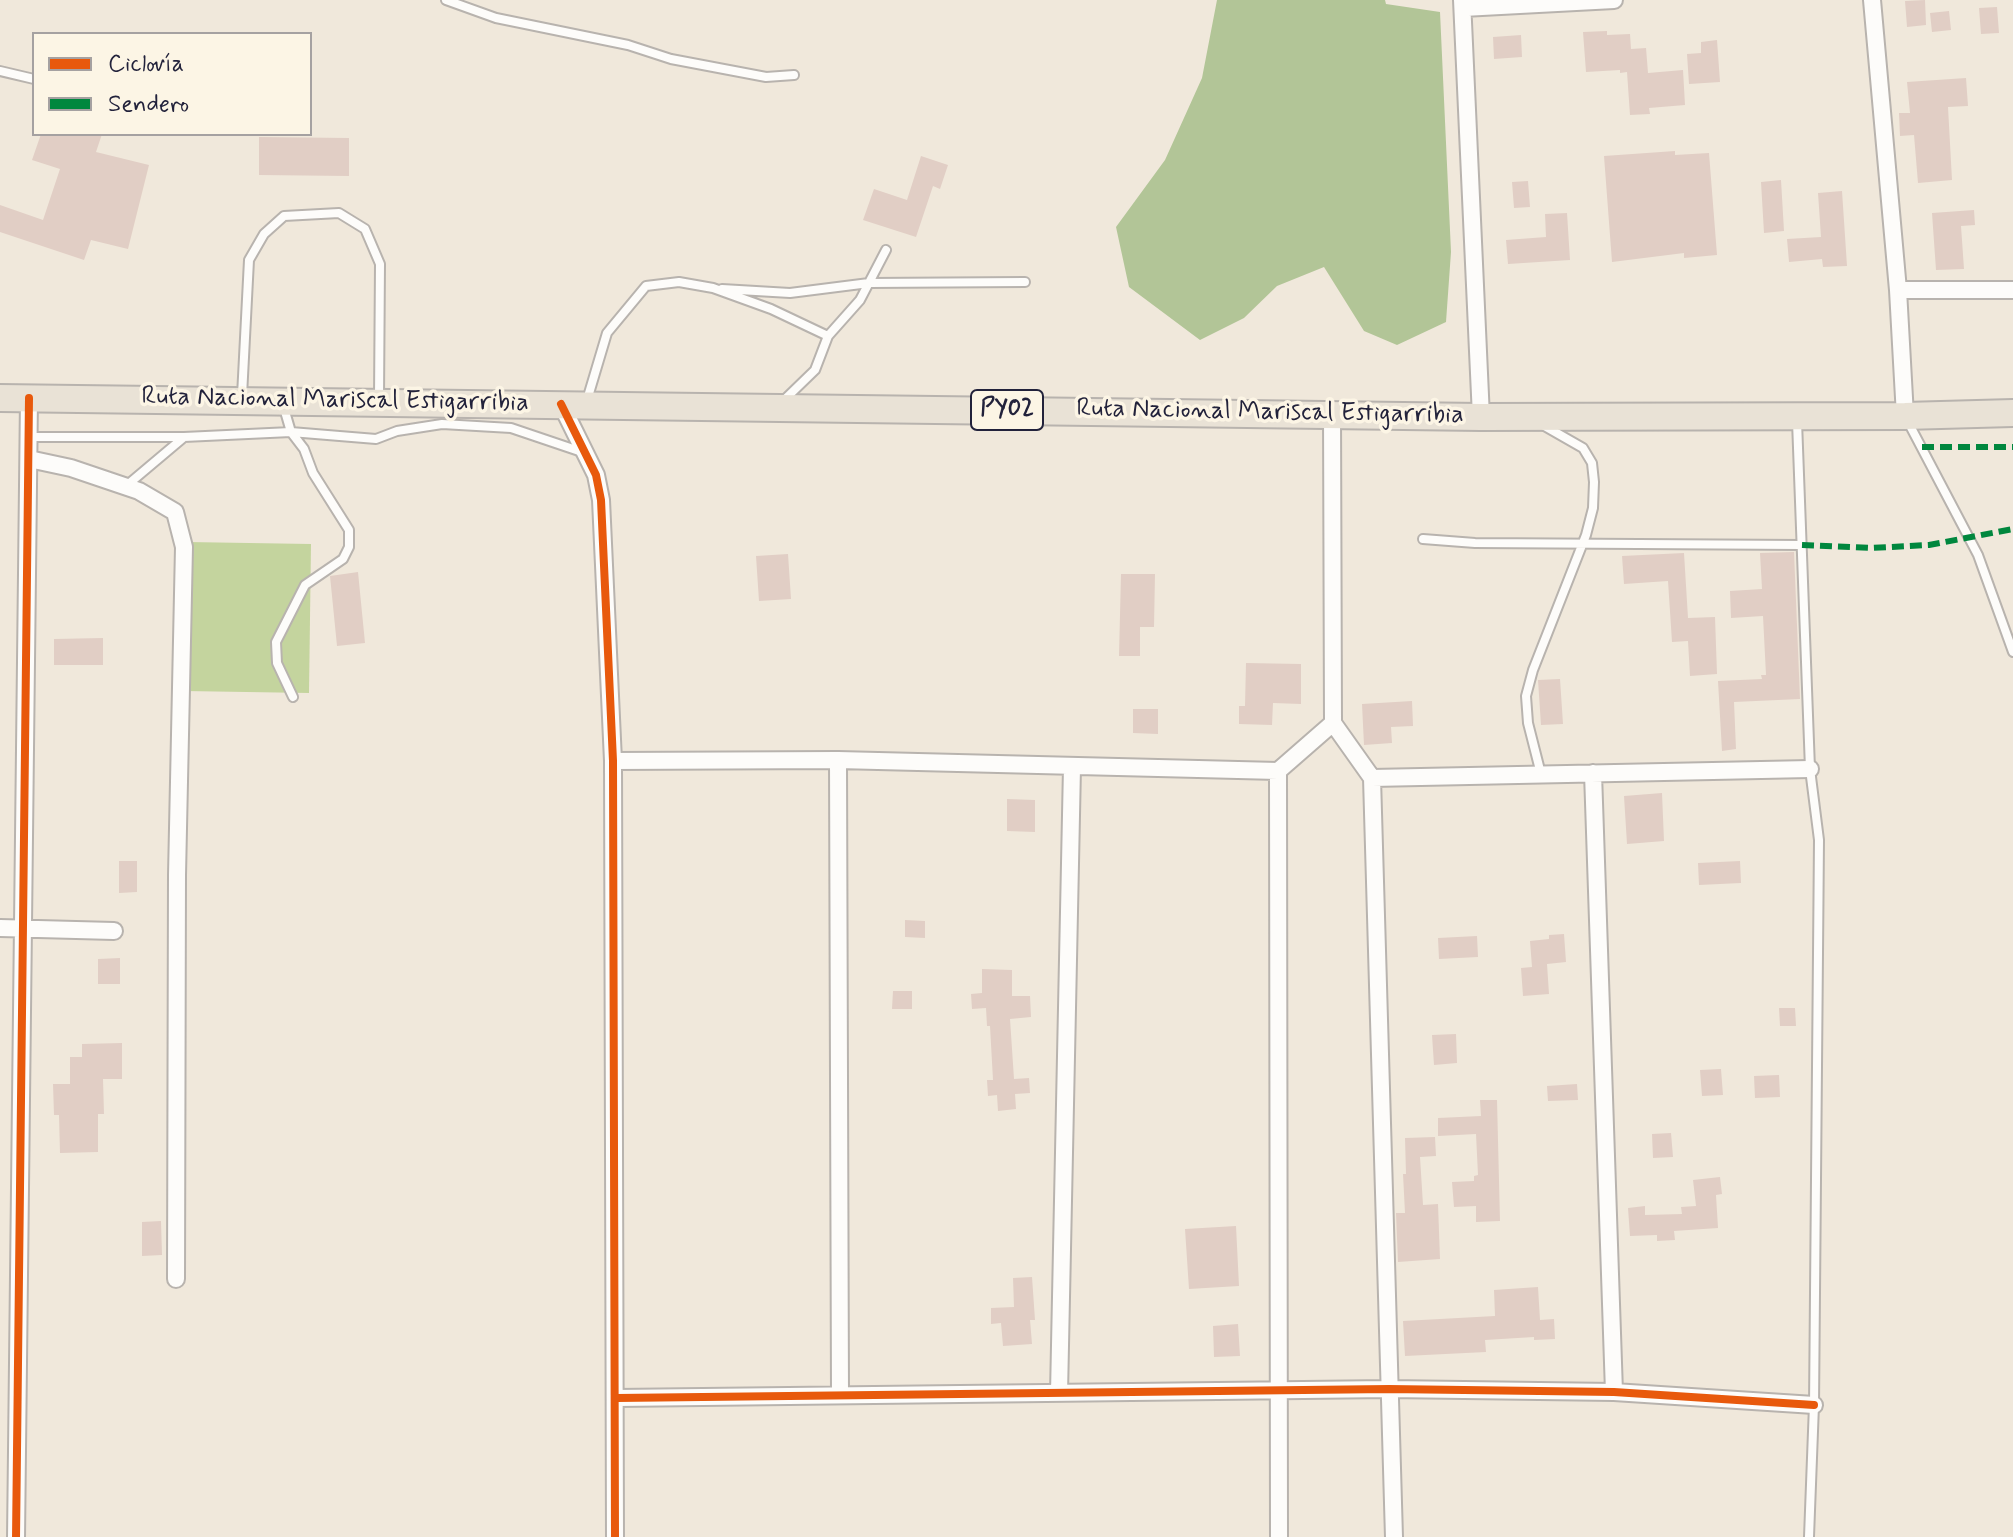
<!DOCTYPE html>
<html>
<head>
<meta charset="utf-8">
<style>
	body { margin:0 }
	#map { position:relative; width:2013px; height:1537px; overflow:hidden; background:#f0e8db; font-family:Mynerve,sans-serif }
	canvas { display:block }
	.legend { position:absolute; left:32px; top:32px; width:280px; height:104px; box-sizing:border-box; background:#fcf5e5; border:2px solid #a5a1a1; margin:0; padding:10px 14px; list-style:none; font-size:24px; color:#22223b }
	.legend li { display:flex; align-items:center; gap:16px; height:40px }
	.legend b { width:40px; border:2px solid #a5a1a1 }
</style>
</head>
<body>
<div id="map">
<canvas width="2013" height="1537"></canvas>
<ul class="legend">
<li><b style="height:10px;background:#e8590c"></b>Ciclovía</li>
<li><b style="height:10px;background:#00873e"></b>Sendero</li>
</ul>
</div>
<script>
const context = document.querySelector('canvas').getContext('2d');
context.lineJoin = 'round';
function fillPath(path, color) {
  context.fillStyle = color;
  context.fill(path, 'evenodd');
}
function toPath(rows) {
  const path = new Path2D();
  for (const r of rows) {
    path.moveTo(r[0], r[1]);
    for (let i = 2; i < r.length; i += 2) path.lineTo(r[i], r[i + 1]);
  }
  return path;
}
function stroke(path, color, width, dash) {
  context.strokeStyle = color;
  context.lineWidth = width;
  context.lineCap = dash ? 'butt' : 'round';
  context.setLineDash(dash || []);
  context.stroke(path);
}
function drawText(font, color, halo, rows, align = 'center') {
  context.font = font + ' Mynerve,sans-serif';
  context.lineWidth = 7;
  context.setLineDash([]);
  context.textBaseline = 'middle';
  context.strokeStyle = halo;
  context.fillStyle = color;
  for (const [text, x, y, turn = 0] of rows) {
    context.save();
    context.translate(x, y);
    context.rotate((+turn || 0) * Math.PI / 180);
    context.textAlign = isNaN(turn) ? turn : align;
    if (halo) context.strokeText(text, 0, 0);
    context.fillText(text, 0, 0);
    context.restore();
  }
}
fillPath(toPath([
	[187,542,311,544,309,693,184,691]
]), '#c4d49e');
fillPath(toPath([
	[1217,0,1385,0,1386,4,1440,12,1451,252,1446,322,1397,345,1364,331,1324,267,1277,286,1244,318,1200,340,1129,287,1116,227,1165,160,1202,78]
]), '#b2c597');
fillPath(toPath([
	[1925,0,1926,25,1907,27,1905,1],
	[1997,7,1999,33,1981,34,1979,8],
	[1949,11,1951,30,1932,32,1930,13],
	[1607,31,1607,35,1630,34,1631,49,1646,48,1648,73,1683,70,1685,105,1649,108,1650,114,1630,115,1627,72,1620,73,1620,70,1586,72,1583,32],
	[1521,35,1522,57,1494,59,1493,37],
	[1717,40,1720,82,1689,84,1687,54,1701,53,1701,42],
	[1966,78,1968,106,1948,107,1952,180,1918,183,1914,135,1900,136,1899,113,1910,113,1907,82],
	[41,134,102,134,96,152,149,165,128,249,91,240,84,260,0,232,0,205,43,220,60,169,32,160],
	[259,137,349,138,349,176,259,175],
	[1675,151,1675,155,1709,153,1717,255,1684,258,1684,253,1612,262,1604,156],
	[921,156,948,165,940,189,933,186,916,237,863,220,874,189,907,200],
	[1781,180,1784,231,1764,233,1761,182],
	[1528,181,1530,207,1514,208,1512,182],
	[1842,191,1847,266,1823,267,1822,259,1789,262,1787,239,1821,237,1818,193],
	[1974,210,1975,225,1961,226,1964,269,1936,270,1932,213],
	[1567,213,1570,260,1508,264,1506,240,1546,237,1545,214],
	[1794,552,1800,699,1734,702,1736,749,1722,751,1718,681,1762,679,1761,675,1766,675,1763,616,1731,618,1730,591,1762,589,1760,553],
	[1684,553,1688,618,1715,617,1717,674,1690,676,1688,641,1672,642,1668,581,1624,584,1622,556],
	[788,554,791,599,759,601,756,556],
	[358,572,365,643,337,646,330,576],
	[1121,574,1155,574,1154,627,1140,627,1140,656,1119,656],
	[103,638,103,665,54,665,54,639],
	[1246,663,1301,664,1301,704,1273,703,1272,725,1239,724,1239,706,1245,706],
	[1560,679,1563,724,1541,725,1538,680],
	[1412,701,1413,726,1391,727,1392,743,1364,745,1362,704],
	[1133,709,1158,709,1158,734,1133,733],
	[1662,793,1664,841,1627,844,1624,796],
	[1007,799,1035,800,1035,832,1007,831],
	[119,861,137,861,137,892,119,893],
	[1740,861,1741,883,1699,885,1698,863],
	[905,920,925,921,925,938,905,937],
	[1564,934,1566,962,1547,964,1549,994,1523,996,1521,968,1532,967,1530,941,1549,939,1549,935],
	[1477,936,1478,957,1439,959,1438,938],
	[120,958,120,984,98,984,98,959],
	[982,969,1012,970,1012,996,1030,996,1031,1017,1010,1019,1014,1079,1029,1078,1030,1093,1015,1094,1016,1109,998,1111,997,1095,988,1096,987,1080,993,1080,990,1026,987,1026,986,1008,972,1009,971,994,982,993],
	[893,991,912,991,912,1009,892,1009],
	[1779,1008,1795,1008,1796,1026,1780,1026],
	[1456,1034,1457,1063,1434,1065,1432,1035],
	[122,1043,122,1079,103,1079,104,1114,98,1114,98,1152,60,1153,59,1115,54,1115,53,1084,70,1084,70,1057,82,1057,82,1044],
	[1721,1069,1723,1095,1702,1096,1700,1070],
	[1779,1075,1780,1097,1755,1098,1754,1076],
	[1577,1084,1578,1100,1548,1101,1547,1086],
	[1480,1100,1497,1100,1500,1221,1476,1222,1476,1206,1454,1207,1452,1182,1474,1181,1474,1176,1478,1175,1476,1134,1438,1136,1438,1118,1481,1116],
	[1671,1133,1673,1157,1653,1158,1652,1134],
	[1435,1137,1436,1156,1420,1157,1423,1205,1438,1204,1440,1259,1398,1262,1396,1213,1405,1213,1403,1174,1406,1174,1405,1138],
	[1720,1177,1722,1194,1716,1195,1718,1228,1674,1231,1675,1240,1657,1241,1657,1235,1630,1236,1628,1208,1645,1206,1645,1215,1682,1214,1681,1207,1696,1206,1693,1180],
	[161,1221,162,1255,142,1256,142,1222],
	[1236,1226,1239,1286,1189,1289,1185,1229],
	[1032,1277,1035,1320,1030,1320,1032,1344,1003,1346,1001,1323,991,1324,991,1308,1014,1307,1013,1278],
	[1538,1287,1540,1320,1554,1319,1555,1339,1534,1340,1534,1337,1485,1340,1486,1352,1405,1356,1403,1321,1495,1316,1494,1290],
	[1238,1324,1240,1356,1214,1357,1213,1326]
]), '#e1cec5');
const service = toPath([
	[446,0,496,18,628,45,671,59,766,77,794,75],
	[0,71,34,79],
	[722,289,790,293,869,283,1025,282],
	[242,396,249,260,264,234,284,216,339,213,365,229,380,264,379,397],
	[587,400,607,333,646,286,679,282,713,288,771,309,828,336],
	[783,401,815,370,828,336,860,300,886,250],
	[284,408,291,432,304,449,313,473,349,530,349,547,343,559,305,585,276,642,277,663,293,697],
	[1907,420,1978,555,2013,652],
	[1797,421,1810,769,1819,840,1814,1405,1809,1537],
	[1541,424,1583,448,1592,463,1594,482,1593,508,1586,535,1533,670,1526,696,1528,723,1541,774],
	[29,437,184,437,291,432,376,439,397,431,442,424,511,428,582,452],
	[126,486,183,438],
	[1423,539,1475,543,1802,545]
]);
const minor = toPath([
	[1462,0,1481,417],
	[1872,0,1898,290,1905,416],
	[1463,8,1614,0],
	[1898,290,2013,290],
	[561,404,596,475,601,500,613,761,615,1537],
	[1332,413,1333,723,1372,778,1810,769],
	[29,459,71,468,139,491,175,512,184,547,177,875,176,1279],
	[838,760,840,1395],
	[613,761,838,760,1278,771,1333,723],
	[1278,771,1279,1537],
	[1593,773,1614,1392],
	[1372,778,1394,1537],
	[0,928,114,931],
	[1059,1393,1072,767],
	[617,1398,1389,1389,1614,1392,1814,1405],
	[16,1537,29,398]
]);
const primary = toPath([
	[0,398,1481,417,1905,416,2013,413]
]);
stroke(service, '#b8b3ae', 12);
stroke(minor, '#b8b3ae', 20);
stroke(primary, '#b8b3ae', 30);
stroke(service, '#fdfcfa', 8);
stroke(minor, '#fdfcfa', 16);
stroke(primary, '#e9e2d6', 26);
stroke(toPath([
	[1922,447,2013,447],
	[1802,545,1871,548,1929,545,2013,529]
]), '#00873e', 6, [12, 6]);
stroke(toPath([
	[561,404,596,475,601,500,613,761,615,1537],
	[617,1398,1389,1389,1614,1392,1814,1405],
	[16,1537,29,398]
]), '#e8590c', 8);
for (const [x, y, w] of [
	[1007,410,72]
]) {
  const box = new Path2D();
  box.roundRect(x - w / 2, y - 20, w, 40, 6);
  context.fillStyle = '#fcf5e5';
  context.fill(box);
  stroke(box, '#22223b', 2);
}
drawText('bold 24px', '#22223b', null, [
	["PY02",1007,410]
]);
drawText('26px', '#22223b', '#fcf5e5', [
	["Ruta Nacional Mariscal Estigarribia",335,401,1],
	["Ruta Nacional Mariscal Estigarribia",1270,413,1]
]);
</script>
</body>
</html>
